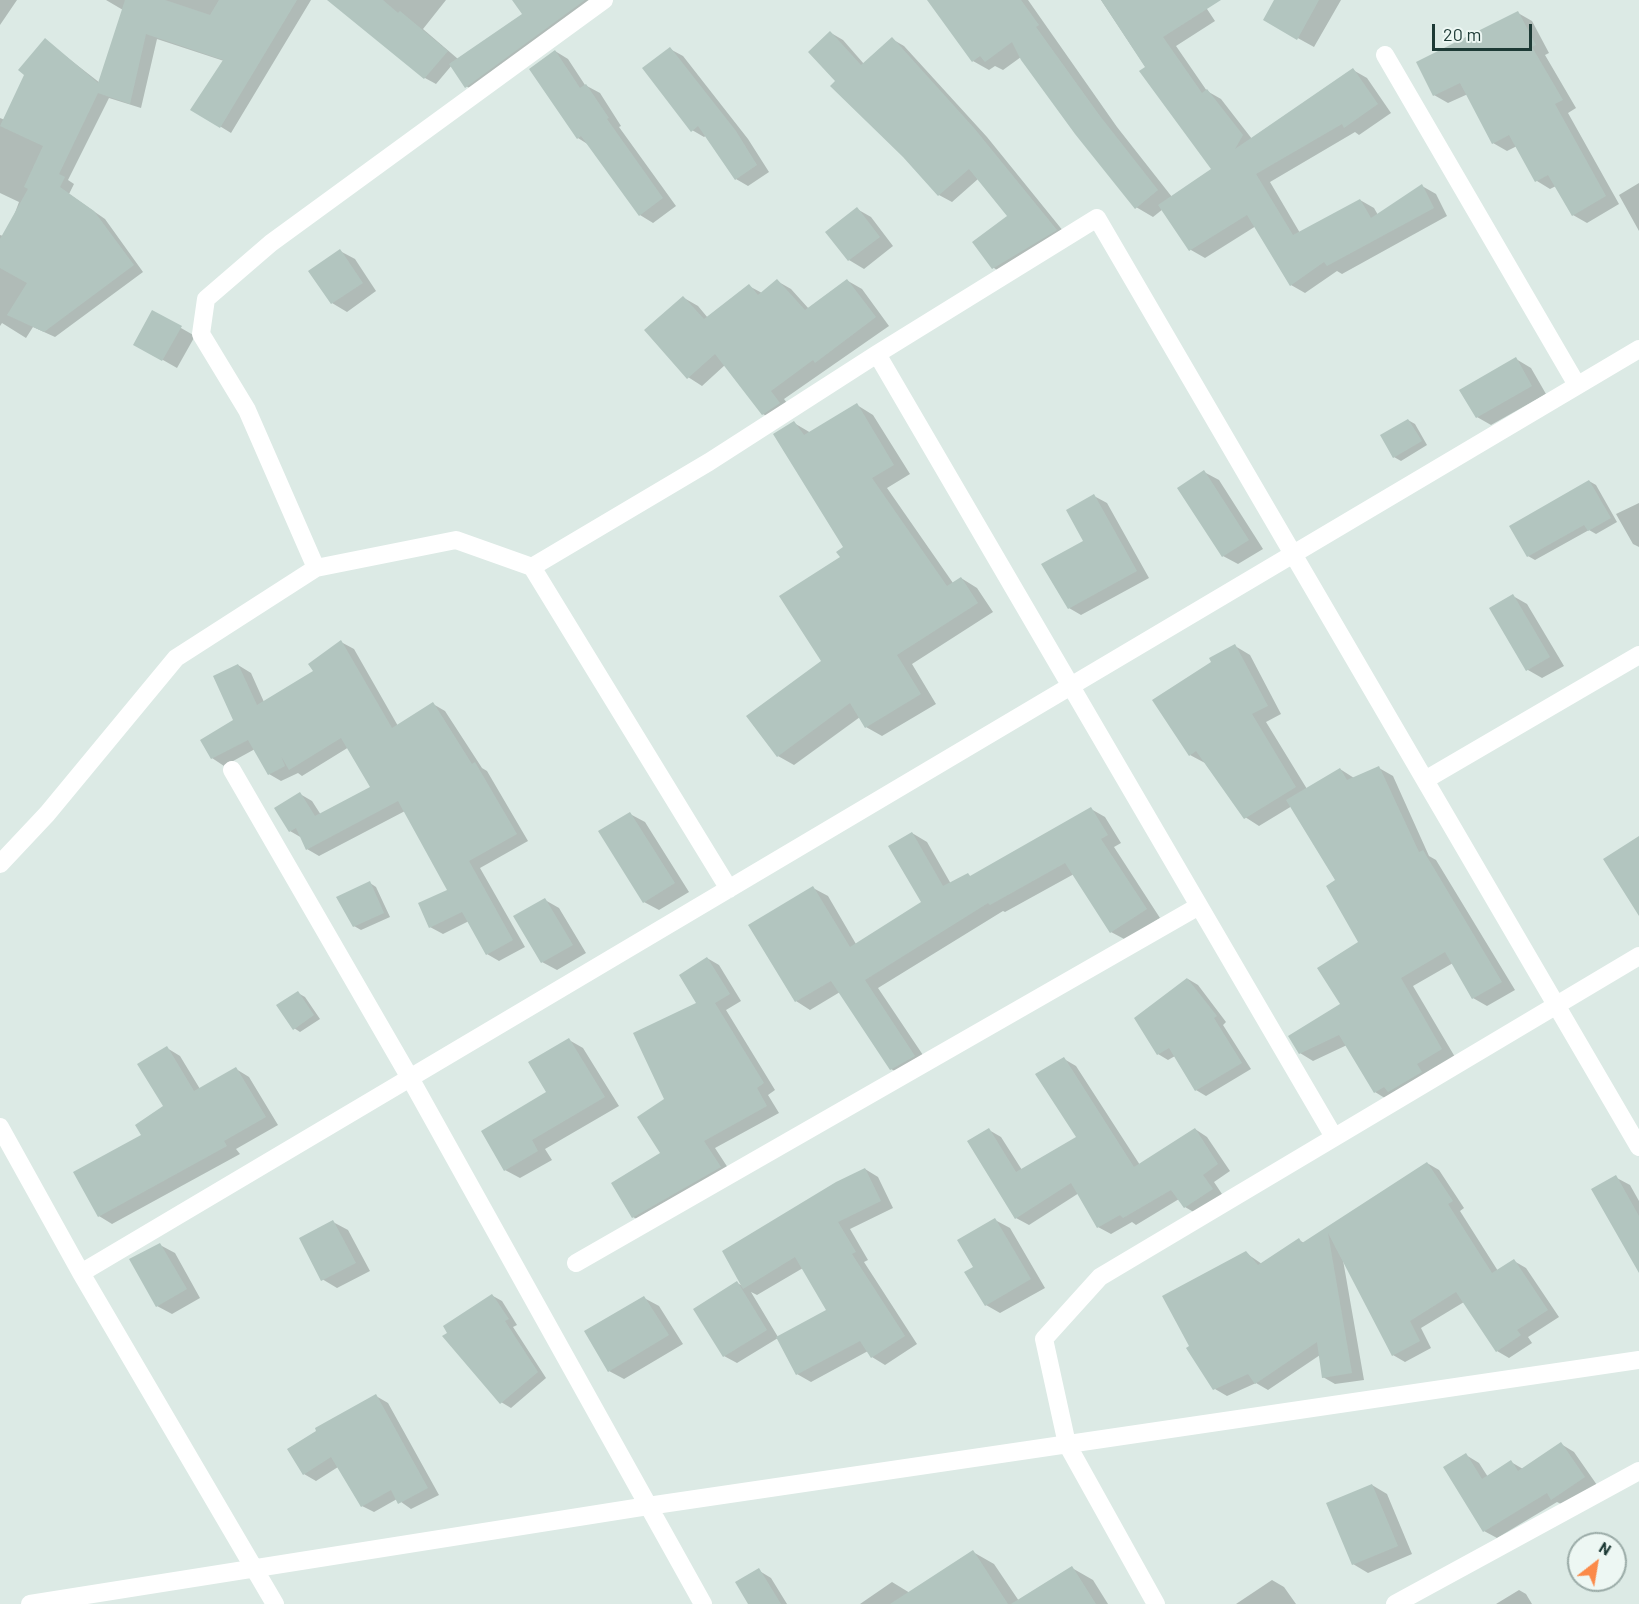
<!DOCTYPE html>
<html>
<head>
<meta charset="utf-8">
<style>
	body { margin:0 }
	#map { position:relative; width:1639px; height:1604px; overflow:hidden; background:#dceae5; font-family:Barlow,sans-serif }
	canvas { display:block }
	.north { position:absolute; left:1567px; top:1532px; width:60px; height:60px; box-sizing:border-box; background:#edf7f3; border:2px solid #9aaba7; border-radius:50%; rotate:31deg; font-size:16px; font-weight:700; line-height:24px; text-align:center; color:#1d3a35 }
	.north::after { content:''; display:block; margin:auto; width:21px; height:27px; background:#fb8a49; clip-path:polygon(50% 0,100% 100%,50% 72%,0 100%) }
	.scale { position:absolute; left:1432px; top:24px; width:100px; height:27px; box-sizing:border-box; border:3px solid #1d3a35; border-top:0; padding-left:8px; font-size:18px; line-height:21px; white-space:nowrap; color:#1d3a35; -webkit-text-stroke:4px #edf7f3; paint-order:stroke }
</style>
</head>
<body>
<div id="map">
<canvas width="1639" height="1604"></canvas>
<div class="north">N</div>
<div class="scale">20 m</div>
</div>
<script>
const context = document.querySelector('canvas').getContext('2d');
context.lineJoin = 'round';
function fillPath(path, color) {
  context.fillStyle = color;
  context.fill(path, 'evenodd');
}
function toPath(rows) {
  const path = new Path2D();
  for (const r of rows) {
    path.moveTo(r[0], r[1]);
    for (let i = 2; i < r.length; i += 2) path.lineTo(r[i], r[i + 1]);
  }
  return path;
}
function stroke(path, color, width, dash) {
  context.strokeStyle = color;
  context.lineWidth = width;
  context.lineCap = dash ? 'butt' : 'round';
  context.setLineDash(dash || []);
  context.stroke(path);
}
fillPath(toPath([
	[0,0,17,0,0,25],
	[106,0,311,0,231,133,192,109,224,61,157,39,141,108,109,98,68,180,74,184,69,194,105,219,143,272,55,337,33,327,26,338,2,323,0,326,0,235,6,237,19,202,0,193,0,118,5,120,45,40,100,83,123,10],
	[329,0,446,0,423,29,458,59,524,14,529,0,596,0,476,92,466,86,452,65,436,84,425,78],
	[929,0,1028,0,1117,127,1172,197,1213,169,1101,0,1201,0,1215,21,1176,46,1207,91,1221,99,1252,139,1353,70,1367,78,1391,113,1359,135,1355,132,1270,182,1300,233,1360,200,1374,208,1378,215,1422,186,1436,194,1447,216,1342,274,1337,271,1305,293,1291,285,1256,226,1205,258,1191,250,1163,209,1153,217,1136,207,1021,57,1003,70,995,66,989,70,973,61],
	[1276,0,1341,0,1314,47,1265,20],
	[1518,13,1532,21,1549,53,1545,55,1576,108,1568,113,1619,204,1587,223,1573,215,1556,186,1550,189,1537,181,1517,146,1507,151,1493,143,1468,94,1448,103,1434,95],
	[831,33,843,40,864,64,892,39,904,46,987,137,1068,237,1006,276,994,268,974,243,1009,217,978,179,952,202,939,195,838,81],
	[670,49,683,56,748,139,769,172,748,186,736,179,707,135,704,137,692,130],
	[555,51,568,59,585,85,600,93,621,126,619,127,676,206,653,223,640,215,589,145,578,138,531,69],
	[1639,183,1639,231,1619,195],
	[857,209,871,217,893,246,864,269,849,260],
	[340,251,355,259,376,291,347,312,332,303,310,271],
	[777,281,791,289,809,309,848,281,862,289,889,326,784,399,793,411,777,422,763,414,725,365,702,386,688,377,684,298,698,306,708,318,749,286,762,293],
	[153,312,195,336,177,368,135,344],
	[1516,359,1531,368,1546,394,1491,425,1477,417],
	[857,405,873,415,910,474,887,488,953,583,961,578,977,588,993,612,912,664,936,704,882,736,866,727,860,717,794,765,778,756,823,661,845,548,794,423,811,433],
	[1408,420,1415,424,1427,445,1401,461,1394,457],
	[1204,472,1219,480,1263,549,1238,564,1223,556],
	[1589,481,1596,485,1617,522,1596,534,1589,530,1535,560,1528,556],
	[1094,496,1107,503,1149,578,1081,615,1069,608],
	[1639,503,1639,547,1633,544,1616,514],
	[1513,596,1527,604,1564,666,1542,678,1528,670],
	[341,642,354,649,398,726,433,704,445,711,482,768,487,771,528,841,480,868,525,947,499,961,487,954,469,921,443,934,430,927,449,891,405,811,319,856,307,849,302,838,290,831,276,809,300,794,312,801,321,815,372,787,349,747,302,776,298,773,281,781,269,774,255,749,224,766,212,758,235,720,238,665,251,673,264,702,315,672],
	[1235,646,1250,655,1281,714,1266,722,1307,789,1340,769,1354,778,1379,768,1393,776,1429,856,1436,860,1515,990,1487,1006,1473,998,1453,963,1413,986,1455,1057,1388,1100,1375,1092,1347,1045,1313,1061,1300,1053,1342,1005,1360,942,1337,881,1292,806,1259,826,1245,817,1205,763,1190,755],
	[1091,809,1105,817,1121,843,1114,847,1160,918,1126,940,1111,932,1074,874,1005,912,1003,911,878,988,929,1064,906,1077,891,1069,840,992,810,1010,796,1001,813,888,828,896,856,944,923,903,912,833,927,842,951,884,968,875,972,877],
	[630,814,645,822,689,892,659,910,644,902],
	[370,883,376,887,390,917,361,930,354,926],
	[545,900,559,908,586,953,557,970,542,962],
	[707,958,719,965,741,1001,726,1010,775,1090,768,1095,779,1113,715,1148,732,1174,646,1224,633,1217,662,1154,666,1100,698,1003],
	[1188,979,1198,985,1226,1022,1223,1025,1251,1069,1206,1096,1196,1090,1175,1056,1168,1060,1158,1054],
	[298,993,305,997,320,1019,300,1032,294,1028],
	[569,1040,583,1048,619,1106,545,1149,552,1160,520,1178,505,1170,548,1093],
	[167,1048,180,1056,200,1089,236,1069,249,1077,278,1125,236,1149,240,1154,112,1224,99,1216,143,1135,165,1107],
	[1064,1059,1076,1066,1140,1165,1195,1129,1207,1137,1230,1171,1214,1182,1224,1197,1197,1214,1185,1207,1179,1199,1136,1225,1132,1222,1111,1234,1098,1227,1079,1193,1029,1225,1016,1218,989,1130,1001,1137,1022,1170,1078,1137],
	[1427,1163,1439,1170,1464,1208,1460,1211,1498,1271,1514,1261,1526,1268,1559,1317,1528,1337,1532,1343,1509,1358,1497,1351,1464,1302,1421,1328,1431,1348,1405,1362,1393,1355,1343,1260,1364,1380,1335,1384,1323,1377,1320,1355,1268,1390,1256,1383,1227,1396,1215,1389,1246,1253,1262,1264,1299,1240,1304,1243],
	[865,1169,878,1177,893,1208,850,1229,868,1260,864,1262,917,1344,885,1365,872,1357,868,1351,811,1382,797,1374,778,1338,737,1363,724,1356,737,1283,743,1286],
	[803,1268,828,1311,778,1337,751,1292,757,1295],
	[1615,1177,1630,1185,1639,1201,1639,1270],
	[995,1220,1010,1228,1045,1288,1000,1313,986,1305,975,1267],
	[333,1222,348,1230,370,1271,337,1288,322,1279],
	[160,1245,175,1253,200,1298,172,1314,157,1306],
	[493,1296,502,1301,517,1325,513,1327,546,1378,511,1408,501,1402],
	[644,1298,659,1306,683,1344,624,1379,609,1371],
	[376,1396,388,1403,439,1495,411,1509,397,1499,374,1512,362,1506,338,1467,316,1481,304,1474,318,1431],
	[1561,1444,1574,1452,1597,1485,1565,1506,1557,1502,1497,1538,1484,1531,1466,1455,1479,1463,1488,1477,1511,1462,1523,1469],
	[1372,1485,1387,1494,1412,1554,1368,1573,1353,1564],
	[973,1552,994,1564,1019,1601,1072,1568,1093,1580,1108,1604,860,1604,892,1582,910,1593],
	[758,1570,771,1578,787,1604,749,1604],
	[1272,1580,1284,1587,1296,1604,1236,1604],
	[1519,1590,1526,1594,1532,1604,1496,1604]
]), '#0003');
fillPath(toPath([
	[125,0,165,0,210,15,219,0,297,0,220,128,190,110,223,60,146,34,130,104,98,93,59,174,65,177,60,187,94,211,134,265,44,332,7,315,27,283,0,268,0,239,28,189,24,187,43,146,0,126,24,75,18,70,45,38,98,83],
	[327,0,383,0,398,13,400,11,448,51,424,79],
	[512,0,585,0,465,88,449,64,522,14],
	[927,0,1021,0,1039,25,1036,27,1100,116,1158,190,1135,209,1075,134,1021,60,1012,42,985,62,980,56,972,62],
	[1101,0,1221,0,1163,37,1202,93,1207,89,1243,135,1235,149,1353,68,1378,104,1344,128,1342,124,1256,174,1293,235,1360,199,1371,218,1422,184,1434,208,1327,266,1324,262,1290,286,1247,215,1189,251,1158,205,1211,169,1139,71,1145,67],
	[1274,0,1319,0,1297,40,1263,20],
	[1518,11,1536,45,1532,47,1563,100,1555,104,1606,196,1572,216,1548,175,1535,182,1509,135,1492,144,1460,83,1433,96,1416,62],
	[830,31,861,65,892,37,974,128,1057,230,992,269,972,242,1007,216,969,169,938,196,903,157,830,86,835,81,808,52],
	[670,47,736,131,757,165,735,180,698,126,691,132,642,68],
	[555,50,580,88,586,84,609,118,607,119,663,198,639,216,581,136,577,139,529,69],
	[857,207,880,237,848,261,825,232],
	[340,249,363,283,331,304,308,271],
	[777,279,805,310,847,279,876,317,815,363,813,360,771,391,780,403,762,415,715,354,687,379,644,330,683,296,704,319,749,284,758,295],
	[152,310,182,326,162,361,133,345],
	[1516,357,1532,386,1476,418,1459,390],
	[857,403,894,465,872,478,947,586,961,577,978,603,897,655,921,694,865,728,850,703,777,757,746,716,821,661,779,596,840,557,836,552,843,547,773,434,794,421,804,435],
	[1408,419,1422,441,1393,458,1380,435],
	[1204,470,1249,540,1222,557,1177,488],
	[1589,480,1611,518,1588,531,1584,525,1527,557,1509,526],
	[1094,494,1137,571,1068,609,1041,564,1083,541,1066,510],
	[1513,594,1550,657,1526,671,1489,608],
	[341,640,392,728,433,702,472,764,475,762,517,834,469,861,513,940,486,955,462,912,429,928,418,903,447,890,398,801,306,850,296,828,289,832,274,808,300,792,315,816,370,787,341,738,289,770,281,756,285,766,268,775,248,740,211,759,200,740,233,720,213,676,238,664,257,705,313,671,308,664],
	[1235,644,1268,706,1252,714,1296,787,1244,819,1196,751,1189,756,1152,700,1211,662,1209,658],
	[1379,766,1419,852,1423,850,1502,982,1472,999,1445,952,1401,978,1442,1049,1417,1064,1422,1072,1388,1092,1384,1087,1374,1093,1339,1035,1299,1054,1288,1036,1340,1004,1317,968,1358,942,1326,886,1335,880,1286,800,1340,768,1347,780],
	[1091,807,1108,835,1101,839,1147,909,1110,933,1065,863,990,905,988,903,865,980,915,1056,890,1070,831,981,795,1002,748,925,813,886,850,947,921,902,888,846,912,832,943,886,968,873,970,876],
	[630,812,675,883,643,903,598,831],
	[1639,836,1639,916,1603,859],
	[370,881,384,913,353,927,336,897],
	[545,898,573,945,541,963,513,916],
	[707,957,730,994,715,1003,764,1083,757,1088,767,1106,704,1141,721,1167,632,1218,611,1183,660,1153,637,1117,664,1099,633,1033,696,1003,679,975],
	[1187,978,1217,1016,1214,1018,1242,1063,1195,1091,1169,1048,1157,1055,1134,1018],
	[298,991,314,1015,293,1030,276,1005],
	[569,1038,605,1097,532,1140,538,1151,504,1171,481,1131,546,1092,528,1062],
	[167,1046,194,1091,236,1067,266,1117,224,1141,227,1146,98,1217,73,1172,141,1135,135,1125,163,1106,137,1064],
	[1064,1057,1134,1167,1195,1128,1218,1164,1203,1175,1213,1189,1184,1208,1171,1190,1123,1218,1120,1215,1097,1228,1071,1183,1015,1219,967,1141,989,1128,1016,1172,1076,1137,1035,1074],
	[1427,1162,1453,1201,1448,1204,1492,1273,1514,1259,1548,1310,1517,1330,1521,1335,1496,1352,1456,1292,1410,1321,1420,1341,1392,1356,1328,1233,1352,1373,1322,1378,1317,1342,1255,1384,1248,1374,1213,1390,1186,1348,1189,1346,1162,1296,1246,1251,1258,1265,1299,1238,1302,1243],
	[865,1168,881,1201,838,1222,856,1252,852,1254,905,1336,871,1358,860,1341,796,1375,776,1337,826,1310,795,1257,743,1289,722,1251,836,1182],
	[1616,1175,1639,1216,1639,1273,1591,1189],
	[995,1218,1031,1279,985,1306,964,1272,973,1267,957,1240],
	[333,1220,356,1263,321,1281,299,1238],
	[160,1243,187,1289,156,1307,129,1259],
	[737,1281,767,1330,723,1357,693,1309],
	[492,1294,509,1319,505,1321,538,1372,500,1404,442,1336,447,1333,443,1326],
	[644,1296,669,1335,608,1372,584,1331],
	[376,1394,428,1488,398,1504,391,1490,361,1507,331,1457,303,1475,287,1449,316,1431,315,1428],
	[1561,1442,1585,1477,1551,1500,1547,1493,1483,1532,1443,1467,1466,1453,1482,1479,1511,1460,1518,1471],
	[1372,1484,1398,1546,1352,1565,1326,1503],
	[973,1550,1008,1604,890,1604],
	[1072,1566,1096,1604,1011,1604],
	[759,1568,781,1604,748,1604,735,1582]
]), '#b2c5bf');
stroke(toPath([
	[1385,55,1577,385],
	[877,354,1334,1137],
	[532,567,729,889],
	[316,568,247,410,201,334,206,299,271,243,604,0],
	[232,770,410,1078,703,1604],
	[1425,780,1639,655],
	[0,864,47,814,176,658,316,568,456,540,532,567,709,462,877,354,1097,218,1639,1147],
	[0,1127,81,1273,275,1604],
	[576,1263,1199,906],
	[81,1273,1639,349],
	[30,1604,648,1506,1639,1360],
	[1156,1604,1067,1444,1044,1339,1100,1277,1639,956],
	[1395,1604,1639,1471]
]), '#fff', 18);
</script>
</body>
</html>
